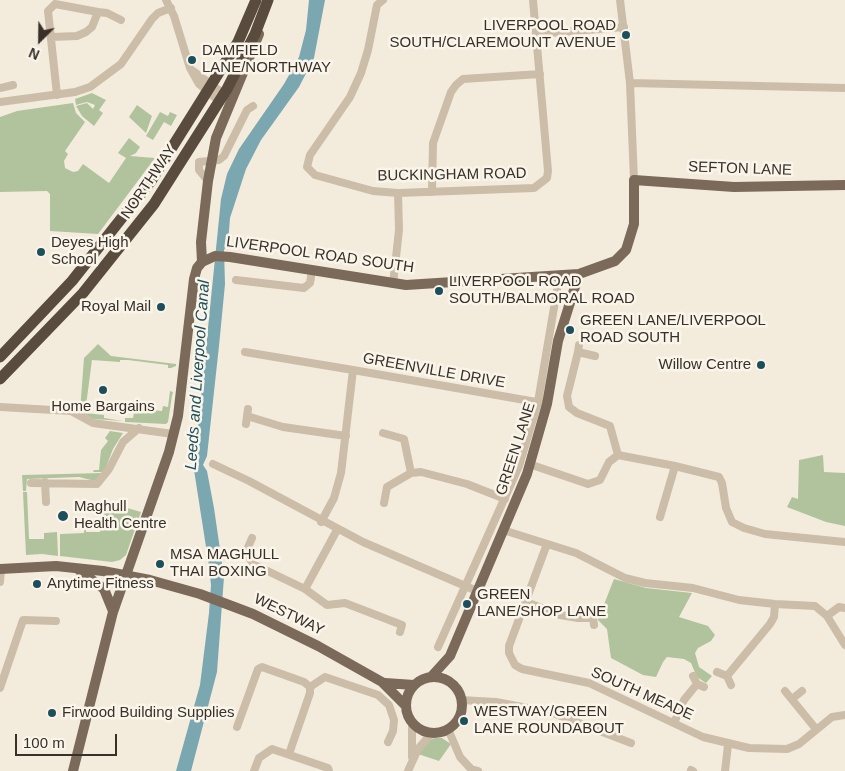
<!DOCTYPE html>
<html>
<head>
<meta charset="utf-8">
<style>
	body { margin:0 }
	#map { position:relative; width:845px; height:771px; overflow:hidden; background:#f3ecdd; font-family:Arial,sans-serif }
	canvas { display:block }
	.north { position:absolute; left:15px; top:15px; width:50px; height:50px; -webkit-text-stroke:4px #faf5ea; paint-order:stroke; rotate:203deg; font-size:14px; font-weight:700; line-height:20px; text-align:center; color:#383029 }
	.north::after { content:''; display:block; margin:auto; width:18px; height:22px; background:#383029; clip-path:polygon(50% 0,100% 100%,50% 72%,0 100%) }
	.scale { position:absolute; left:15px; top:734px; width:102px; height:22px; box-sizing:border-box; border:2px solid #383029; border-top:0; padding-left:6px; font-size:15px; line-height:18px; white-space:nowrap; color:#383029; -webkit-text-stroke:4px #faf5ea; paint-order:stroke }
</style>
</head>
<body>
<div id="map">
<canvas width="845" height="771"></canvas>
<div class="north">N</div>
<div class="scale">100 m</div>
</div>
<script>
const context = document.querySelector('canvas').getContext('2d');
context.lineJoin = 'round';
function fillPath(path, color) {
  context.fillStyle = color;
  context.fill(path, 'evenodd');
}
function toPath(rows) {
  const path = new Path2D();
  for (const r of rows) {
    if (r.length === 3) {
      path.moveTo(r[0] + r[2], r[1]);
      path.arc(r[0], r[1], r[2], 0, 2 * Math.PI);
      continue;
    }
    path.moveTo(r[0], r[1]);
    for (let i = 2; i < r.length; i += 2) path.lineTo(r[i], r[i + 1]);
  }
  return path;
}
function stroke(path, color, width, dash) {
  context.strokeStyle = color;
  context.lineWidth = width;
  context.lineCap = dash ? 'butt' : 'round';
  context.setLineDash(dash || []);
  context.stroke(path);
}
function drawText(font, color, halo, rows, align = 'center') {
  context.font = font + ' Arial,sans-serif';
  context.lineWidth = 5;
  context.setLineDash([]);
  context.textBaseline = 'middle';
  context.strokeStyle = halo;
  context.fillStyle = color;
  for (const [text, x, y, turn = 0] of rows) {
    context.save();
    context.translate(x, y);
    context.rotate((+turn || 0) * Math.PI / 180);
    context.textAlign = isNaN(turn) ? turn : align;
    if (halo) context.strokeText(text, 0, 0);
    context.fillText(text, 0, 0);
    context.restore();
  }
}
fillPath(toPath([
	[92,93,106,100,99,110,103,113,94,126,82,116,76,106,87,103,93,109,95,105,87,102,76,105,75,99],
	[73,103,76,113,85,122,65,151,68,154,64,161,65,168,73,172,78,171,83,164,109,183,126,158,118,153,129,138,140,147,136,153,130,156,155,158,98,234,50,231,50,194,47,191,0,192,0,117,17,111],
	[137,105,152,116,146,133,129,117],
	[160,112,168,116,170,112,177,115,171,126,164,122,153,140,146,136],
	[98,344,111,356,176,364,176,366,171,368,168,368,168,365,128,360,120,360,120,362,92,360,85,413,104,415,104,418,123,421,93,419,80,411,84,358],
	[170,391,173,392,172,396,168,422,166,424,125,422,125,418,133,418,135,408,162,411,163,406,168,407],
	[110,431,123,433,113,449,104,472,93,472,94,470,99,470,101,450,108,441,105,438],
	[823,455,824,472,845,473,845,526,826,522,787,507,792,497,798,499,799,460],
	[103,473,95,481,79,477,27,479,26,491,23,491,22,475],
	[23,492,27,492,29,539,44,539,44,533,57,532,58,556,42,554,26,555],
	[103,501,141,512,126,555,120,560,112,562,60,556,60,534,84,533,84,521,86,521,86,532,100,532],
	[614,579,646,588,692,593,679,617,708,626,715,635,711,641,698,648,695,653,699,667,712,676,706,683,697,677,691,663,684,659,667,657,663,662,656,677,643,675,611,658,607,629,598,620,598,613,603,607],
	[435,738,442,738,451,744,439,761,418,754,430,740]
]), '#b0c39c');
fillPath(toPath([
	[309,0,325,0,314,58,299,87,261,140,246,169,230,218,228,243,224,250,225,284,219,346,207,456,203,465,207,471,214,508,224,577,217,672,191,771,176,771,200,685,209,613,211,585,209,566,194,470,199,465,196,447,221,199,227,174,239,149,284,84,299,57,306,30]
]), '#7ba7b1');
stroke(toPath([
	[166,0,174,16,190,68,199,84,220,102],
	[383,0,377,5,368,50,361,73,350,97,310,155,307,167,315,175,373,191,398,193,534,188,547,178,548,171,533,0],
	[620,0,630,83,634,180],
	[98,12,107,13,121,20],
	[536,34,624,27],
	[51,37,77,36,86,32,92,27,98,12,55,4,48,11,57,95],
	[193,71,224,94],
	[630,83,845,88],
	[0,88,13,85],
	[0,102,75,92,90,87,121,64,152,19,158,13,171,8],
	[208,181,199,170,199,162,219,160,224,156,247,110,253,106],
	[432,192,433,143,451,92,456,85,463,79,540,74],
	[236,280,304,288,310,283,312,271],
	[393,284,399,230,398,193],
	[579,345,578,352,595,356],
	[245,352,353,370],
	[578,352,567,396,569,407,577,413,610,426,618,455],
	[0,407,71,411,93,423,173,434],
	[247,416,283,427,346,436],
	[246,424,248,409],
	[383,433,404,439,411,473],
	[213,464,249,481,363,542,477,591],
	[529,464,588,484,600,480,609,462,618,455,675,466,660,517],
	[675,466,719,477,722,483,726,508,732,522,744,528,765,534,845,542],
	[45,482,46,502],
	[31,483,97,484,109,469,123,442,139,428],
	[384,503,387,487,411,473,421,472,467,484,505,499],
	[321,522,334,498,341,473,353,370,542,403],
	[337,530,305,589,327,605,345,603,402,625,400,632],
	[503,530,576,553,625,578,645,583,693,588,739,600,775,604,815,606,827,616,845,645],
	[252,538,246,552,253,564,305,589],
	[547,544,509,646,509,653,515,665,522,669,589,683,703,737,749,748,787,749,799,744,832,717,845,715],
	[0,582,1,569],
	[526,602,560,615,578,618,593,618],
	[592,609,594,625],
	[827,616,839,607,845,608],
	[438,647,519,466,538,402,558,284],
	[717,672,727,676,731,685],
	[693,676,697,684,704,687],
	[727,676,770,624,774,617,775,604],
	[310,687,325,677,378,695,389,705,394,720,393,731,388,742],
	[0,688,23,620,56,621],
	[785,691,816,729],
	[792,699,802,691],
	[461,700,496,702,553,713,631,743],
	[412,722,412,757],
	[674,723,684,700,697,684],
	[237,727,258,669,262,667,304,682,310,687,310,693,289,754],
	[448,729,460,757,471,769,478,771],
	[691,770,693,771],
	[254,771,259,758,272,749,328,768,329,771],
	[408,771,418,749,432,733],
	[725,771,728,745]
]), '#ccbda8', 8);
stroke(toPath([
	[202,262,201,242,208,181,216,138,259,34],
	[0,569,56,566,103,571,150,580,200,594,253,614,318,646,382,682,406,706],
	[79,570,104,589,113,611],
	[431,677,450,656,527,474,547,404,558,341,579,274],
	[434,705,28],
	[385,683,414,685],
	[73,771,113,612,169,452,178,416,194,279,197,268,202,262,215,256,230,257,406,285,579,274,615,261,626,250,634,224,634,180,734,187,845,185]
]), '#7b6959', 10);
stroke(toPath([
	[0,357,72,281,151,181,238,42,256,0],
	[0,379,83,293,154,204,227,89,255,34,268,0]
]), '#5a4b3f', 11);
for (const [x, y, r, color] of [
	[626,35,5,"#1d4e5b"],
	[192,60,5,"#1d4e5b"],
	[41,252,5,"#1d4e5b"],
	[439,291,5,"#1d4e5b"],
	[161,307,5,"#1d4e5b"],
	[570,330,5,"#1d4e5b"],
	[761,365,5,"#1d4e5b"],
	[103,390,5,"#1d4e5b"],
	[63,516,6,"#1d4e5b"],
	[160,564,5,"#1d4e5b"],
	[37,584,5,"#1d4e5b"],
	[467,604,5,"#1d4e5b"],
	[52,713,5,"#1d4e5b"],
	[464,721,5,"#1d4e5b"]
]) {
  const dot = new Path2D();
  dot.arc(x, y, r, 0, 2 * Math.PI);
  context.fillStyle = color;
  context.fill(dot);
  stroke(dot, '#faf5ea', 2);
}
drawText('15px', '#383029', '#faf5ea', [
	["LIVERPOOL ROAD",616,26,"right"],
	["SOUTH/CLAREMOUNT AVENUE",616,43,"right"],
	["DAMFIELD",202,51],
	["LANE/NORTHWAY",202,68],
	["Deyes High",51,243],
	["School",51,260],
	["LIVERPOOL ROAD",449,282],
	["SOUTH/BALMORAL ROAD",449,299],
	["Royal Mail",151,307,"right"],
	["GREEN LANE/LIVERPOOL",580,321],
	["ROAD SOUTH",580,338],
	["Willow Centre",751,365,"right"],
	["Home Bargains",103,407,"center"],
	["Maghull",74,507],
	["Health Centre",74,524],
	["MSA MAGHULL",170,555],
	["THAI BOXING",170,572],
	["Anytime Fitness",47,584],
	["GREEN",477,595],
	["LANE/SHOP LANE",477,612],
	["WESTWAY/GREEN",474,712],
	["LANE ROUNDABOUT",474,729],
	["Firwood Building Supplies",62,713]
], 'left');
drawText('15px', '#383029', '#faf5ea', [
	["SEFTON LANE",740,169,2],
	["BUCKINGHAM ROAD",452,175,-1],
	["NORTHWAY",149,182,-56],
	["LIVERPOOL ROAD SOUTH",320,255,8],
	["GREENVILLE DRIVE",434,371,10],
	["GREEN LANE",516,449,-72],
	["WESTWAY",289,615,26],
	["SOUTH MEADE",642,694,24]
]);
drawText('italic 16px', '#1d4e5b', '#faf5ea', [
	["Leeds and Liverpool Canal",198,375,-86]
]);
</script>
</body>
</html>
